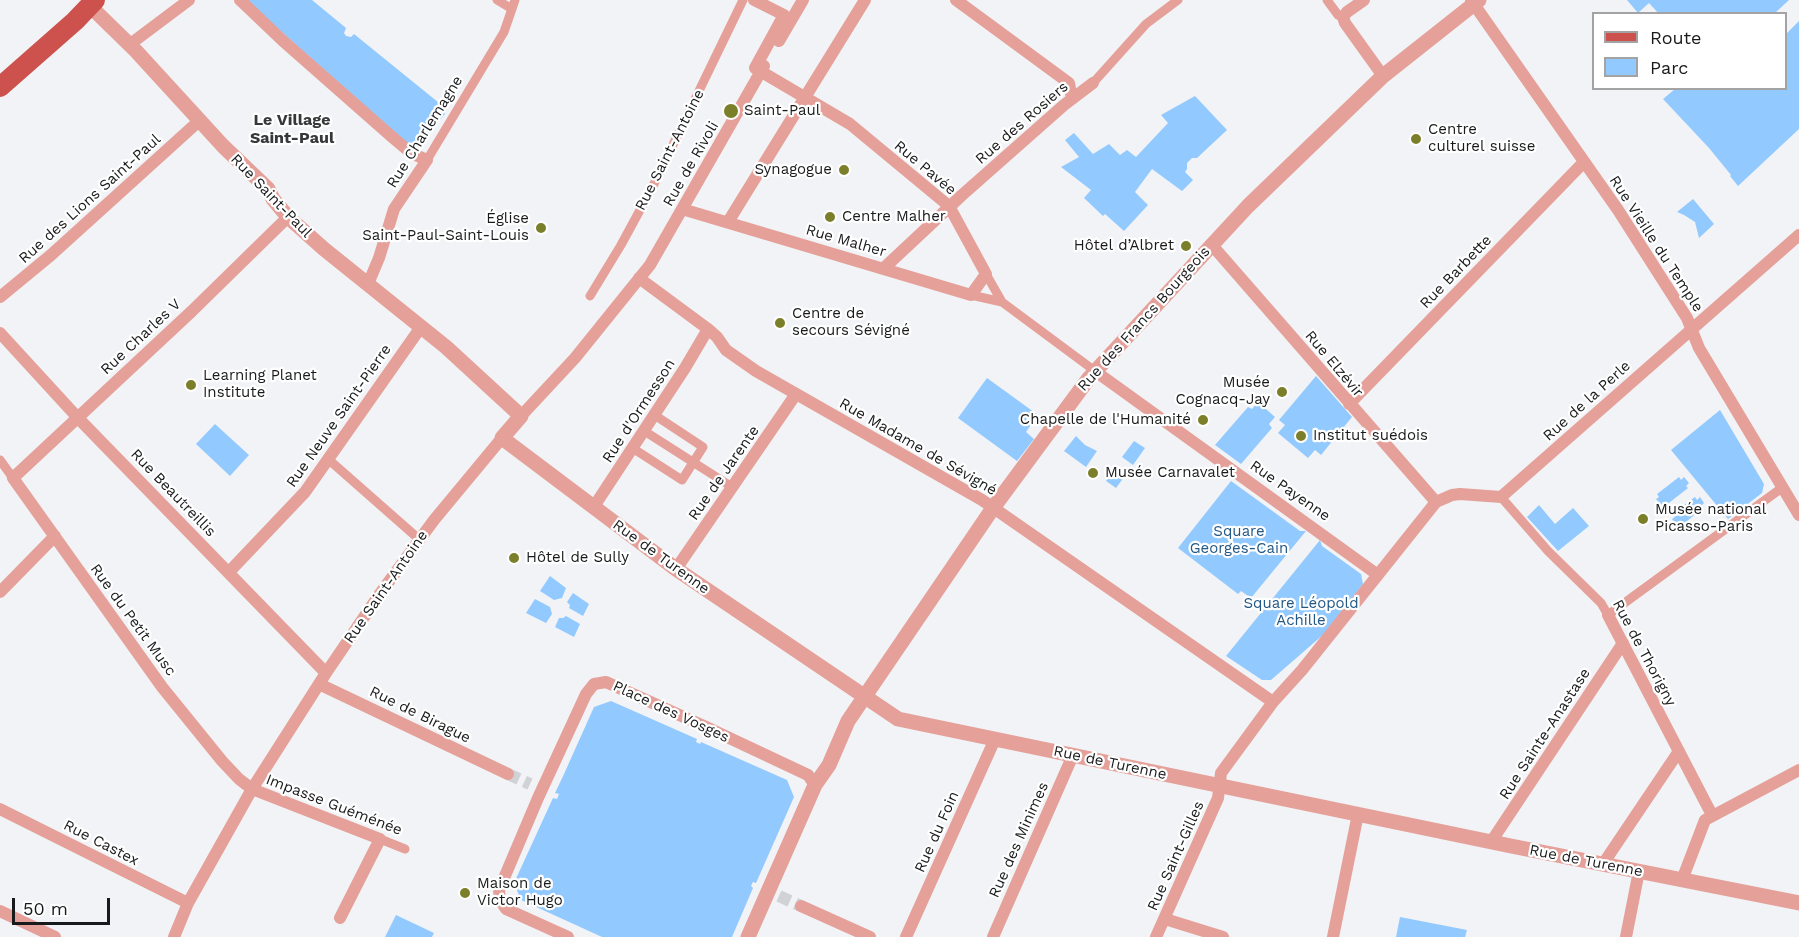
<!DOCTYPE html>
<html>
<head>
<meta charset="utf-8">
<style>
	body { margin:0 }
	#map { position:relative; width:1799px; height:937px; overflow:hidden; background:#f1f3f6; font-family:"Work Sans",sans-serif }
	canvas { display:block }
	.legend { position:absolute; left:1592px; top:12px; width:195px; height:78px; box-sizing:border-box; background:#fff; border:2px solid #a3a3a4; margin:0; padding:8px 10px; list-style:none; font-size:18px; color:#191a1b }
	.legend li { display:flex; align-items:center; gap:12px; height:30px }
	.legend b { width:30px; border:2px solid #a3a3a4 }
	.scale { position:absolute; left:12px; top:898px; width:98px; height:27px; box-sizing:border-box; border:3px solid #191a1b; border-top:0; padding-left:8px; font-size:18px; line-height:21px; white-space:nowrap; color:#191a1b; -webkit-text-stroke:4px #fff; paint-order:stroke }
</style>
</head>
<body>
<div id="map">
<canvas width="1799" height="937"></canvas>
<ul class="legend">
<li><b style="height:8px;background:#cd514c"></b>Route</li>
<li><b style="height:16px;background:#92caff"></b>Parc</li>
</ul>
<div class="scale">50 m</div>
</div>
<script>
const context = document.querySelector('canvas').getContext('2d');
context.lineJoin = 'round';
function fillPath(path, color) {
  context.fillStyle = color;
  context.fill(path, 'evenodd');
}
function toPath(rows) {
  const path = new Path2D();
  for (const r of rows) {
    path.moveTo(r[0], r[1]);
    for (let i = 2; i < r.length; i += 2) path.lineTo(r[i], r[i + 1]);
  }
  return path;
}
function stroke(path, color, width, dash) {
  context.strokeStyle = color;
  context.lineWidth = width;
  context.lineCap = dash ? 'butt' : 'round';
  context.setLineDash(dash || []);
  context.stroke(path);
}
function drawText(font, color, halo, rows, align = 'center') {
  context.font = font + ' "Work Sans",sans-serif';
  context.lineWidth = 4.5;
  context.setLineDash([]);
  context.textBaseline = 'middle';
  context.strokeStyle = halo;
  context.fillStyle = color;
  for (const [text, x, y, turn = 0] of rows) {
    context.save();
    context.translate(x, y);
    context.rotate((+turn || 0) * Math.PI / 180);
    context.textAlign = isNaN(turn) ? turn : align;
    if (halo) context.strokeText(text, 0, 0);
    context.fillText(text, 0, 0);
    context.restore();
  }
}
fillPath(toPath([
	[246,0,312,0,346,28,344,33,346,36,351,37,354,34,444,107,445,114,414,150],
	[1627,0,1789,0,1775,13,1659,14,1649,3,1638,13],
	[1799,21,1799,129,1738,186,1730,176,1731,175,1709,148,1663,99,1675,89,1786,88,1786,34],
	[1195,96,1227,130,1197,158,1192,158,1187,163,1187,169,1185,172,1193,180,1182,191,1152,169,1135,192,1148,205,1124,231,1105,214,1103,216,1084,198,1091,190,1061,167,1079,157,1065,140,1074,133,1093,154,1109,144,1120,155,1127,150,1136,157,1168,123,1161,115],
	[1693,199,1714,224,1699,238,1695,222,1684,215,1677,212],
	[1316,376,1352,417,1321,455,1315,450,1308,458,1278,433,1285,425,1279,420],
	[987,378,1038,415,1026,432,1034,439,1017,461,958,418],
	[1258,402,1275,417,1269,424,1272,428,1241,464,1215,445,1248,407,1252,409],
	[1720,410,1764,484,1762,493,1728,519,1671,450],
	[215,424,249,455,230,476,196,444],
	[1076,436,1085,445,1097,451,1086,467,1064,451],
	[1134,441,1145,448,1133,465,1122,457],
	[1117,466,1127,473,1116,488,1106,481],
	[1679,477,1681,480,1684,477,1689,483,1686,486,1688,488,1665,506,1663,503,1661,505,1656,499,1659,497,1657,494],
	[1231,481,1300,531,1306,531,1251,598,1241,591,1238,594,1178,548],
	[1695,497,1697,500,1700,497,1704,503,1701,506,1703,508,1681,526,1679,523,1676,525,1672,519,1675,517,1672,514],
	[1539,505,1555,524,1573,508,1589,526,1558,551,1527,517],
	[1320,540,1322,546,1361,574,1363,584,1324,634,1271,680,1262,680,1226,656],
	[550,576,566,588,562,598,554,600,540,591],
	[573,593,589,604,583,616,569,608,570,605,567,602],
	[535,599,550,607,552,614,546,623,526,613],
	[566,616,580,624,574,637,555,627,559,618,563,618],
	[611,701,697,739,696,742,700,744,701,742,787,780,794,797,756,883,753,882,751,886,753,888,732,937,602,937,521,900,514,883,553,798,557,799,559,794,555,793,564,774,594,707],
	[396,915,434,933,432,937,385,937],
	[1400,917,1467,930,1465,937,1396,937]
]), '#92caff');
stroke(toPath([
	[508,774,530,784],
	[779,896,801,906]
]), '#d1d2d5', 12, [12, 6]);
stroke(toPath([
	[497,0,512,9],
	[1327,0,1338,15,1343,17],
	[1093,83,1146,24,1178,0],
	[427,160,504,32,515,0],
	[986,274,1002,302,1095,371],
	[971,295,1002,302],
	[590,296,621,245,652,188,743,0],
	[649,434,732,487],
	[637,451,682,480,703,447,659,418],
	[328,459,420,540],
	[0,460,13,478],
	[1501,497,1548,551,1601,603,1608,615,1783,487],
	[380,839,405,849]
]), '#e5a099', 9);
stroke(toPath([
	[240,0,282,40,391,136,411,153,427,160,394,209,379,258,368,284],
	[956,0,1069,83,1072,99],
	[1364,0,1347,12,1343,17,1345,23,1383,76],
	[1471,0,1618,210,1687,318,1699,348,1799,515],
	[779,41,803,0],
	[129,45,189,0],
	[682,209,971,295,986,274,949,206,850,124,755,68,784,15,754,0],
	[288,217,192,311,13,478,162,687,222,761,239,779,252,789,380,839,340,918],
	[728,222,865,0],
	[1211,244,1436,502],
	[884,268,961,196,1064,105,1093,83],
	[639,278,708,329,717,337,726,350,756,371,982,500,1273,702],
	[0,297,51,255,199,121],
	[0,333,78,418,326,673],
	[1095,371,1378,575],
	[1349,404,1584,162],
	[521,416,575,358,650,265,764,66],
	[593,508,685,368,708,329],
	[676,569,796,394],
	[229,572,305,492,421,327],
	[0,592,55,536],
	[1608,615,1712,815],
	[319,684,508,774],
	[0,809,188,903],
	[1491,842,1623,643],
	[1603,864,1679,751],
	[1682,880,1705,820,1799,770],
	[801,906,870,937],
	[0,911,55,937],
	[1165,919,1223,937],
	[174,937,188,903,252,789,326,673,379,595,434,520,502,438],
	[568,937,506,909,500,900,499,890,538,798,586,694,594,684,606,682,706,727,808,775,815,785],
	[906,937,995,739],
	[993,937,1073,755],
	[1156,937,1218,798,1221,773,1273,702,1302,670,1436,502,1452,495,1460,494,1501,497,1799,235],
	[1333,937,1358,814],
	[1626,937,1639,871]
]), '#e5a099', 12);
stroke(toPath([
	[90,6,136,51,223,146,268,189,273,199,288,217,324,249,446,347,521,416,502,438,676,569,898,719,1511,846,1799,903],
	[748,937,815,785,829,765,848,721,993,508,1089,378,1248,206,1383,76,1479,0]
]), '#e5a099', 15);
stroke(toPath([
	[0,87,75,21,95,0]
]), '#cd514c', 20);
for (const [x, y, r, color] of [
	[731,111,8,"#7c7f29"],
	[1416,139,6,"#7c7f29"],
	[844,170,6,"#7c7f29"],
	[830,217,6,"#7c7f29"],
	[541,228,6,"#7c7f29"],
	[1186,246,6,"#7c7f29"],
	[780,323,6,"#7c7f29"],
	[191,385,6,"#7c7f29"],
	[1282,392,6,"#7c7f29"],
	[1203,420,6,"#7c7f29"],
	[1301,436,6,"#7c7f29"],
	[1093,473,6,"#7c7f29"],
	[1643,519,6,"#7c7f29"],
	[514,558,6,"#7c7f29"],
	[465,893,6,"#7c7f29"]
]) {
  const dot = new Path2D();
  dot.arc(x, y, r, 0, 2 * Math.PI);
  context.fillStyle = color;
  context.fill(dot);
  stroke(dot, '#fff', 2);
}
drawText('15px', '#191a1b', '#fff', [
	["Saint-Paul",744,111],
	["Centre",1428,130],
	["culturel suisse",1428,147],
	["Synagogue",832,170,"right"],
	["Centre Malher",842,217],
	["Église",529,219,"right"],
	["Saint-Paul-Saint-Louis",529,236,"right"],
	["Hôtel d’Albret",1174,246,"right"],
	["Centre de",792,314],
	["secours Sévigné",792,331],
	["Learning Planet",203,376],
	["Institute",203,393],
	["Musée",1270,383,"right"],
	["Cognacq-Jay",1270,400,"right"],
	["Chapelle de l'Humanité",1191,420,"right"],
	["Institut suédois",1313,436],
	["Musée Carnavalet",1105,473],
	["Musée national",1655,510],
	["Picasso-Paris",1655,527],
	["Hôtel de Sully",526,558],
	["Maison de",477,884],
	["Victor Hugo",477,901]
], 'left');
drawText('15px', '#191a1b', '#fff', [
	["Rue des Rosiers",1022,123,-41],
	["Rue Charlemagne",425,132,-58],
	["Rue Saint-Antoine",670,150,-63],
	["Rue de Rivoli",691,164,-60],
	["Rue Pavée",925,168,40],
	["Rue Saint-Paul",271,196,46],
	["Rue des Lions Saint-Paul",90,199,-42],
	["Rue Malher",846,241,16],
	["Rue Vieille du Temple",1656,244,57],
	["Rue Barbette",1456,272,-46],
	["Rue des Francs Bourgeois",1144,319,-48],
	["Rue Charles V",141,337,-43],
	["Rue Elzévir",1334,364,50],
	["Rue de la Perle",1587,401,-42],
	["Rue d'Ormesson",639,411,-57],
	["Rue Neuve Saint-Pierre",339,416,-55],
	["Rue Madame de Sévigné",918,447,30],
	["Rue de Jarente",724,473,-55],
	["Rue Payenne",1290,491,35],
	["Rue Beautreillis",173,493,46],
	["Rue de Turenne",661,557,36],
	["Rue Saint-Antoine",386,587,-55],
	["Rue du Petit Musc",133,620,54],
	["Rue de Thorigny",1644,653,62],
	["Place des Vosges",671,712,25],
	["Rue de Birague",420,715,26],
	["Rue Sainte-Anastase",1545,734,-57],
	["Rue de Turenne",1110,763,12],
	["Impasse Guéménée",334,805,21],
	["Rue du Foin",937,832,-66],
	["Rue des Minimes",1019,840,-66],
	["Rue Castex",101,843,27],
	["Rue Saint-Gilles",1176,856,-66],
	["Rue de Turenne",1586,861,11]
]);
drawText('15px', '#225886', '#fff', [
	["Square",1239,532],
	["Georges-Cain",1239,549],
	["Square Léopold",1301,604],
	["Achille",1301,621]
]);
drawText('bold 16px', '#36383a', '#fff', [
	["Le Village",292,120],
	["Saint-Paul",292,138]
]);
</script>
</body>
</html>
